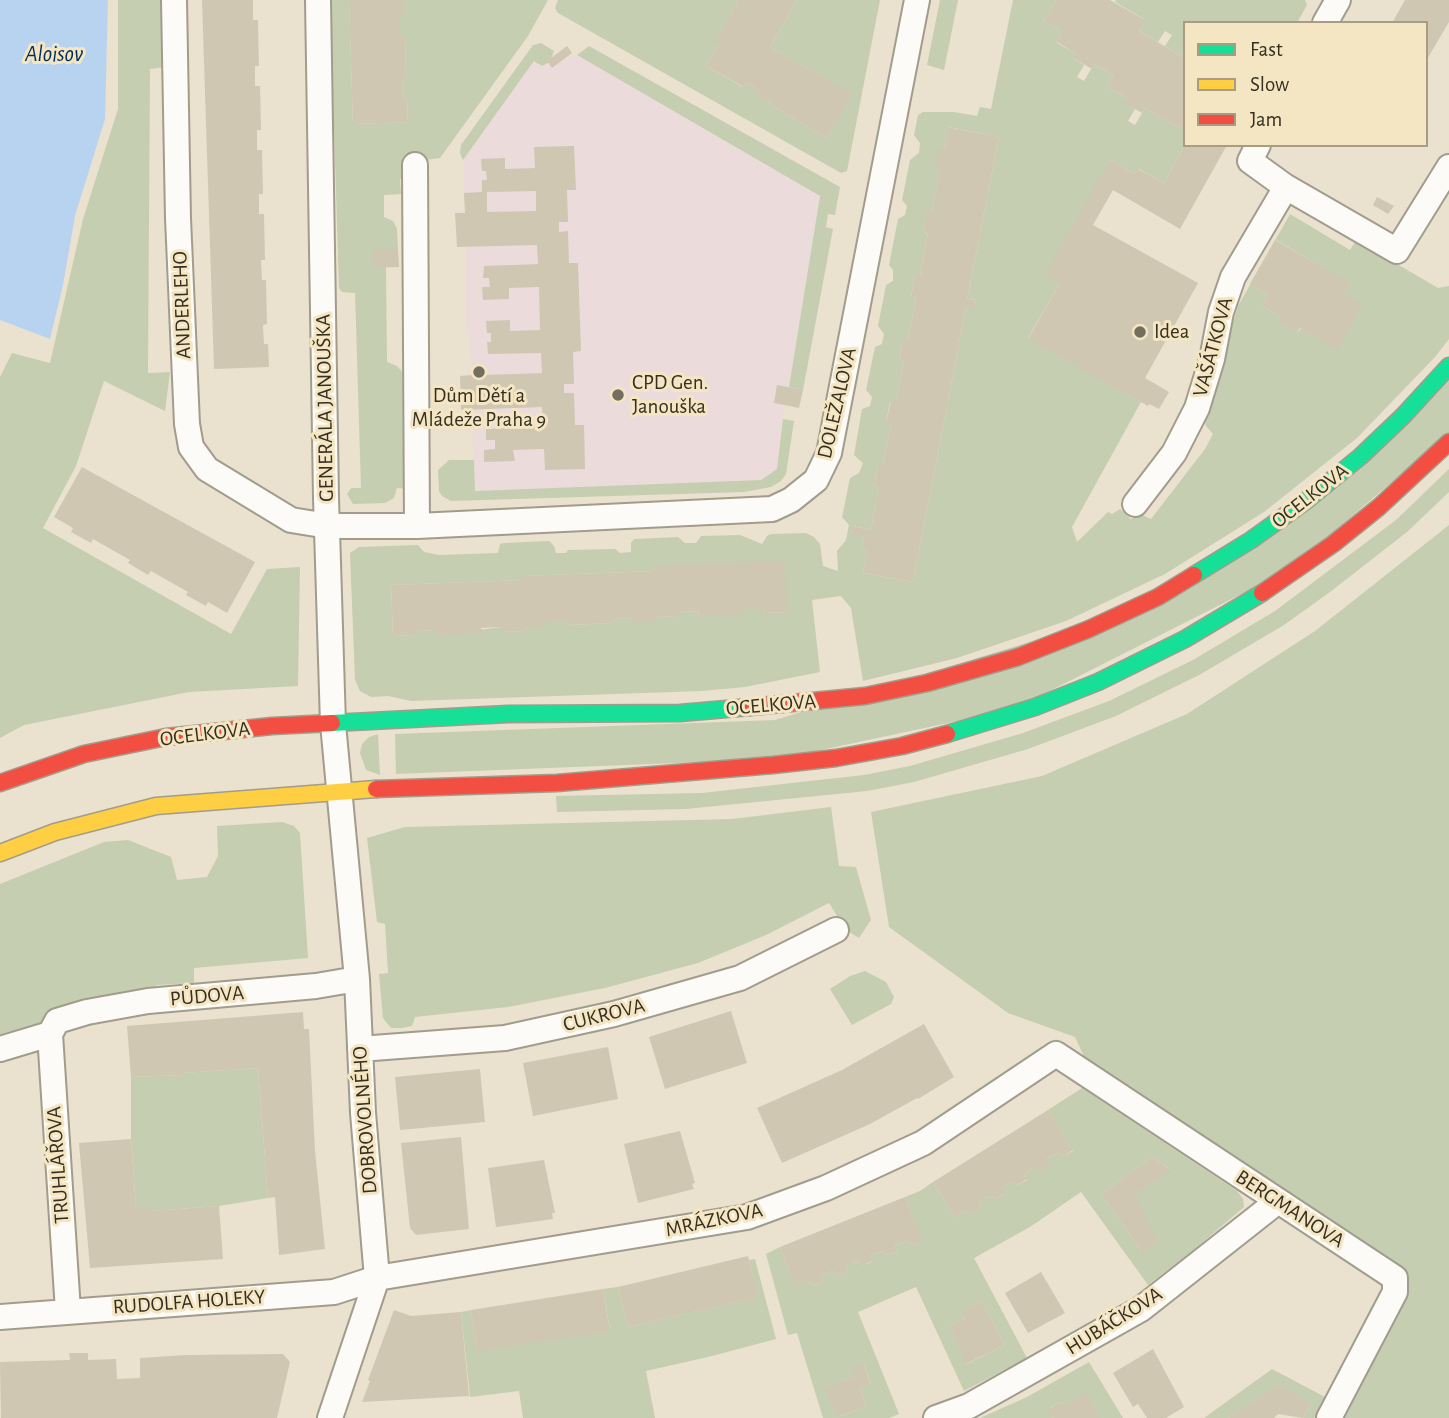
<!DOCTYPE html>
<html>
<head>
<meta charset="utf-8">
<style>
	body { margin:0 }
	#map { position:relative; width:1449px; height:1418px; overflow:hidden; background:#eae2ce; font-family:"Alegreya Sans",sans-serif }
	canvas { display:block }
	.legend { position:absolute; left:1183px; top:21px; width:245px; height:126px; box-sizing:border-box; background:#f5e6c3; border:2px solid #a89d82; margin:0; padding:9px 12px; list-style:none; font-size:21px; color:#352f21 }
	.legend li { display:flex; align-items:center; gap:14px; height:35px }
	.legend b { width:35px; border:2px solid #a89d82 }
</style>
</head>
<body>
<div id="map">
<canvas width="1449" height="1418"></canvas>
<ul class="legend">
<li><b style="height:9px;background:#16e098"></b>Fast</li>
<li><b style="height:9px;background:#ffcf43"></b>Slow</li>
<li><b style="height:9px;background:#f24e42"></b>Jam</li>
</ul>
</div>
<script>
const context = document.querySelector('canvas').getContext('2d');
context.lineJoin = 'round';
function fillPath(path, color) {
  context.fillStyle = color;
  context.fill(path, 'evenodd');
}
function toPath(rows) {
  const path = new Path2D();
  for (const r of rows) {
    path.moveTo(r[0], r[1]);
    for (let i = 2; i < r.length; i += 2) path.lineTo(r[i], r[i + 1]);
  }
  return path;
}
function stroke(path, color, width, dash) {
  context.strokeStyle = color;
  context.lineWidth = width;
  context.lineCap = dash ? 'butt' : 'round';
  context.setLineDash(dash || []);
  context.stroke(path);
}
function drawText(font, color, halo, rows, align = 'center') {
  context.font = font + ' "Alegreya Sans",sans-serif';
  context.lineWidth = 6;
  context.setLineDash([]);
  context.textBaseline = 'middle';
  context.strokeStyle = halo;
  context.fillStyle = color;
  for (const [text, x, y, turn = 0] of rows) {
    context.save();
    context.translate(x, y);
    context.rotate((+turn || 0) * Math.PI / 180);
    context.textAlign = isNaN(turn) ? turn : align;
    if (halo) context.strokeText(text, 0, 0);
    context.fillText(text, 0, 0);
    context.restore();
  }
}
fillPath(toPath([
	[577,55,820,196,789,387,774,403,785,406,777,469,761,480,475,491,471,409,462,409,460,375,473,374,473,370,466,321,466,246,457,246,456,212,465,211,463,160,535,60,542,66]
]), '#ebdcdb');
fillPath(toPath([
	[118,0,164,0,166,67,150,69,148,373,170,372,165,411,104,381,76,466,43,528,231,634,267,569,300,567,298,686,189,692,24,725,0,738,0,377,12,353,50,363,83,219,118,109],
	[330,0,349,0,353,124,408,122,407,100,403,99,402,79,406,79,405,36,400,35,400,15,404,15,404,0,548,0,528,36,440,158,425,160,423,178,400,179,401,194,384,195,384,217,393,221,397,229,398,249,373,249,373,267,386,267,387,362,397,366,404,374,407,489,397,488,394,498,385,503,353,504,347,494,351,488,361,488,355,293,342,292,339,288],
	[558,0,739,0,716,41,719,44,706,66,743,87,746,83,755,88,753,92,772,103,771,105,827,138,852,94,770,47,797,0,880,0,847,171,841,173,558,13,555,8],
	[940,0,958,0,944,70,927,65],
	[1013,0,1056,0,1044,21,1062,31,1057,43,1075,53,1073,58,1084,65,1077,77,1084,81,1094,64,1113,75,1107,87,1126,97,1124,102,1135,109,1128,121,1135,125,1145,108,1185,131,1185,145,1164,183,1139,169,1135,174,1110,160,1060,283,1028,338,1141,402,1072,527,1077,542,1108,512,1112,514,1120,509,1131,519,1140,514,1151,519,1205,449,1213,434,1206,426,1204,418,1238,306,1290,214,1350,250,1356,240,1438,288,1449,286,1449,339,1435,357,1357,438,1264,512,1165,574,1066,621,957,658,863,681,851,608,841,596,812,600,820,672,745,687,702,691,411,701,388,696,371,697,360,691,355,680,350,553,359,547,418,545,424,552,439,555,498,553,500,544,504,543,549,541,554,546,556,553,566,553,568,550,615,549,620,553,631,552,631,543,634,539,678,537,685,543,696,543,701,536,740,535,762,544,767,536,771,534,806,533,814,537,820,544,823,566,838,571,837,551,846,540,849,525,842,517,850,478,859,473,863,463,854,455,862,409,870,406,872,397,866,390,875,347,882,344,884,334,878,326,886,285,893,281,893,270,889,265,898,219,905,215,907,206,902,200,910,160,919,153,920,143,914,135,918,115,923,112,954,112,977,116,980,107,991,109],
	[949,127,999,137,967,299,976,300,974,308,966,307,913,582,863,573,867,551,862,550,864,537,851,534,853,526,871,530,879,488,874,487,878,466,883,466,891,424,886,422,890,402,896,402,904,361,899,359,903,339,908,339,916,298,911,296,915,276,920,276,928,233,923,232,927,211,932,211],
	[1276,240,1350,283,1344,294,1297,332,1279,321,1281,317,1262,306,1268,295,1250,284],
	[653,567,787,612,765,613,764,609,744,609,699,616,698,611,679,612,678,616,656,617,633,622,633,618,613,619,613,623,568,625,567,621,547,621,525,627,524,631,502,632,502,627,437,635,436,630,416,631,415,635,393,636,391,585,523,580,523,576,654,571],
	[1116,0,1305,0,1307,5,1297,23,1185,23,1185,58,1165,46,1172,35,1165,31,1158,42,1139,31,1144,19,1115,2],
	[541,43,554,51,550,62,542,66,534,61,463,160,460,153,461,145,533,45],
	[589,46,840,187,835,215,828,214,826,227,833,229,803,390,789,387,820,196,577,55],
	[1449,376,1449,433,1289,570,1014,709,779,759,396,774,395,734,775,720,1160,602],
	[783,419,794,421,786,474,781,481,771,487,744,492,451,501,442,496,439,491,438,470,449,460,474,460,475,491,761,480,777,469],
	[1449,469,1449,492,1407,532,1330,592,1284,625,1201,674,1116,716,1028,749,914,782,867,791,686,809,557,812,556,796,702,793,864,775,910,766,1023,733,1109,701,1193,660,1275,611,1396,520],
	[1449,525,1449,1418,1341,1418,1409,1287,1391,1261,1087,1063,1075,1037,1008,1013,889,927,871,812,1042,776,1187,714,1315,631],
	[378,734,380,775,366,770,360,753,362,744,369,737],
	[831,807,839,866,856,867,871,920,859,938,846,930,829,903,766,935,698,963,605,988,508,1007,415,1017,412,1026,402,1028,391,1028,383,1018,379,974,388,973,385,924,377,922,367,838,405,827,732,819],
	[282,822,294,826,300,833,308,958,194,968,194,983,157,985,143,996,47,1023,0,1040,0,884,104,842,128,840,171,857,177,880,207,877,218,856,217,826],
	[865,971,886,982,894,997,891,1004,852,1025,830,989,850,976],
	[258,1068,268,1198,219,1206,150,1211,136,1208,131,1139,131,1077,182,1075,182,1073],
	[1082,1088,1237,1191,1243,1199,1244,1207,1196,1248,1148,1285,1081,1192,1030,1227,974,1258,1027,1358,964,1391,916,1287,858,1312,899,1414,889,1418,823,1418,797,1333,788,1335,766,1254,780,1247,795,1285,808,1281,814,1285,823,1282,821,1275,833,1271,838,1275,848,1271,846,1266,857,1261,863,1265,872,1262,870,1255,882,1251,888,1255,897,1251,895,1245,907,1241,913,1245,922,1241,905,1197,920,1191,933,1182,955,1217,966,1210,982,1208,978,1202,989,1196,996,1199,1004,1194,1001,1188,1012,1182,1018,1185,1027,1180,1024,1174,1034,1167,1049,1165,1046,1159,1057,1153,1064,1156,1073,1151,1048,1110],
	[1152,1157,1170,1169,1135,1195,1143,1253,1101,1194],
	[981,1301,1005,1345,967,1364,950,1326,965,1319,962,1311],
	[864,1364,871,1384,860,1388,866,1407,836,1417,826,1387,855,1377],
	[755,1259,776,1339,708,1357,646,1371,655,1418,523,1418,519,1391,470,1397,461,1312,471,1310,477,1350,610,1330,603,1289,618,1287,628,1327,757,1297,749,1260],
	[1089,1362,1123,1418,1101,1418,1063,1406,1060,1402,1049,1408,1054,1418,980,1418,1027,1397],
	[1272,1369,1325,1397,1314,1418,1303,1418,1311,1403,1279,1386,1228,1418,1204,1418]
]), '#c5ceb0');
fillPath(toPath([
	[0,0,108,0,105,119,75,216,63,285,50,339,0,320]
]), '#b8d3f0');
fillPath(toPath([
	[202,0,253,0,253,20,258,20,259,66,255,66,255,86,260,86,261,130,257,130,257,150,262,150,263,194,259,194,259,214,264,214,265,260,261,260,262,280,266,280,267,324,263,325,264,344,268,344,269,367,214,369],
	[349,0,404,0,404,15,400,15,400,35,405,35,406,79,402,79,403,99,407,99,408,122,353,124],
	[739,0,797,0,770,47,853,94,827,138,771,105,772,103,752,92,755,88,746,83,744,87,706,66,719,44,715,42],
	[1056,0,1110,0,1145,20,1139,31,1185,58,1185,131,1145,108,1142,113,1123,102,1126,97,1107,87,1113,75,1094,64,1092,69,1073,58,1075,53,1057,42,1062,31,1044,21],
	[1405,0,1449,0,1449,22,1426,61,1426,23,1392,23],
	[567,46,572,53,552,68,547,61],
	[948,127,999,137,967,299,976,300,974,309,966,307,913,582,863,573,867,551,862,550,864,537,851,535,852,526,871,530,879,488,874,487,878,466,883,466,891,424,886,423,891,401,896,402,904,361,899,360,903,338,908,339,916,298,911,297,915,275,920,276,928,233,923,232,927,210,932,211,940,170,935,169,939,147,945,148],
	[1185,145,1227,145,1180,229,1113,190,1093,225,1198,283,1145,378,1169,392,1159,409,1149,404,1148,406,1028,339,1060,283,1045,275,1110,160,1135,174,1138,169,1164,183],
	[574,146,576,190,567,190,568,222,559,222,559,232,568,231,569,263,578,263,581,351,573,352,574,384,564,384,564,393,574,393,575,425,584,425,585,469,545,470,544,449,513,450,515,461,484,462,484,450,495,449,495,440,486,440,486,429,543,426,542,407,461,410,460,376,473,375,473,371,484,371,484,375,542,373,541,353,488,354,487,342,491,342,491,333,487,333,486,321,510,320,510,331,540,330,539,287,509,288,509,299,483,300,482,287,490,287,489,278,483,278,484,266,538,264,537,245,457,247,455,213,465,213,464,193,482,192,482,180,487,180,486,171,482,171,481,159,505,158,505,169,535,168,534,147],
	[536,191,536,211,487,212,487,192],
	[1377,197,1394,206,1388,214,1373,205],
	[1275,240,1351,283,1344,294,1363,305,1337,350,1300,328,1297,332,1278,321,1281,317,1262,306,1268,295,1250,284],
	[372,249,398,249,399,267,373,268],
	[777,385,803,390,799,408,774,403],
	[82,467,255,562,227,613,208,602,206,606,186,595,188,592,151,571,148,575,128,563,130,560,93,539,91,543,71,532,73,528,54,517],
	[785,561,787,612,765,613,764,609,744,609,744,614,699,616,698,611,679,612,679,616,656,617,656,622,633,623,633,618,613,619,613,623,567,625,567,621,547,621,547,626,525,627,525,631,502,632,502,627,481,628,482,633,436,635,436,630,416,631,416,635,393,636,391,585,523,580,523,576,654,571,653,566],
	[731,1011,747,1063,665,1089,649,1037],
	[303,1012,304,1029,309,1029,315,1151,325,1249,279,1255,275,1197,268,1198,258,1068,182,1073,182,1075,131,1077,127,1026],
	[924,1024,954,1077,918,1099,917,1098,870,1124,782,1163,757,1108,842,1070],
	[608,1047,618,1099,533,1116,523,1063],
	[480,1069,485,1122,400,1130,395,1077],
	[1048,1110,1073,1150,1064,1156,1057,1153,1046,1159,1050,1165,1041,1171,1034,1167,1024,1174,1027,1179,1018,1185,1012,1182,1001,1188,1005,1193,996,1199,989,1196,978,1202,982,1208,973,1214,966,1210,955,1217,933,1182],
	[680,1131,695,1183,692,1184,694,1189,638,1203,624,1144],
	[461,1137,469,1229,416,1235,410,1228,401,1143],
	[131,1139,136,1208,149,1207,150,1211,219,1206,223,1259,90,1268,79,1143],
	[1152,1157,1171,1170,1135,1195,1158,1241,1143,1253,1101,1194],
	[544,1160,555,1213,552,1213,553,1219,496,1227,488,1168],
	[905,1197,923,1241,913,1245,907,1241,895,1245,897,1251,888,1255,882,1251,870,1255,873,1261,863,1265,857,1261,846,1266,848,1271,838,1275,833,1271,821,1275,823,1282,814,1285,808,1281,795,1286,780,1247],
	[748,1256,758,1297,628,1327,618,1287],
	[1041,1272,1065,1313,1028,1333,1005,1293],
	[603,1289,610,1331,477,1351,471,1310],
	[981,1301,1005,1345,966,1364,950,1326,965,1319,961,1311],
	[394,1310,411,1316,461,1312,469,1396,362,1402,370,1381,368,1380],
	[1153,1349,1184,1407,1166,1418,1147,1418,1138,1404,1133,1407,1113,1373],
	[69,1353,88,1353,88,1360,116,1359,117,1379,140,1378,140,1358,186,1355,283,1354,290,1362,277,1418,1,1418,0,1362,70,1360],
	[864,1364,871,1385,860,1388,866,1407,836,1417,825,1387,855,1377,852,1368],
	[1279,1385,1311,1403,1303,1418,1278,1414,1274,1418,1228,1418],
	[1086,1393,1101,1418,1054,1418,1048,1409,1060,1402,1063,1406]
]), '#cfc7b2');
const street = toPath([
	[174,0,178,218,187,424,191,447,207,469,291,520,328,526,417,526,772,509,791,500,816,480,829,453,917,0],
	[318,0,326,498,333,724,357,979,363,1113,377,1278,330,1418],
	[1325,23,1338,0],
	[1258,145,1250,161,1286,187,1397,251,1449,167],
	[415,165,417,526],
	[1135,504,1174,453,1197,408,1212,359,1221,312,1233,277,1286,187],
	[0,1049,50,1034],
	[360,1049,505,1038,614,1014,740,978,836,930],
	[68,1311,50,1034,57,1021,87,1012,148,1001,316,986,357,979],
	[0,1317,334,1292,377,1278,747,1217,826,1188,923,1143,1056,1054,1395,1278,1395,1292,1329,1418],
	[936,1418,969,1406,1141,1309,1278,1201]
]);
const fast = toPath([
	[1194,575,1251,540,1307,500,1361,456,1403,416,1449,366],
	[332,723,508,714,680,713,750,707],
	[947,734,1035,707,1098,682,1185,639,1262,593]
]);
const slow = toPath([
	[0,853,55,832,156,806,376,789]
]);
const jam = toPath([
	[1262,593,1333,544,1379,507,1449,442],
	[750,707,865,696,927,683,1018,657,1089,629,1158,597,1194,575],
	[0,783,84,754,166,737,272,726,332,723],
	[376,789,557,783,773,765,836,758,902,746,947,734]
]);
stroke(street, '#a29c8d', 28);
stroke(fast, '#a29c8d', 19);
stroke(slow, '#a29c8d', 19);
stroke(jam, '#a29c8d', 19);
stroke(street, '#fcfbf8', 24);
stroke(fast, '#16e098', 16);
stroke(slow, '#ffcf43', 16);
stroke(jam, '#f24e42', 16);
for (const [x, y, r, color] of [
	[1140,332,7,"#746e5e"],
	[479,372,7,"#746e5e"],
	[618,395,7,"#746e5e"]
]) {
  const dot = new Path2D();
  dot.arc(x, y, r, 0, 2 * Math.PI);
  context.fillStyle = color;
  context.fill(dot);
  stroke(dot, '#f5e6c3', 2.5);
}
drawText('21px', '#352f21', '#f5e6c3', [
	["ANDERLEHO",182,305,-92],
	["VAŠÁTKOVA",1213,347,-75],
	["DOLEŽALOVA",837,403,-77],
	["GENERÁLA JANOUŠKA",325,408,-91],
	["OCELKOVA",1310,496,-38],
	["OCELKOVA",771,705,-5],
	["OCELKOVA",205,734,-7],
	["PŮDOVA",207,996,-5],
	["CUKROVA",604,1015,-14],
	["DOBROVOLNÉHO",365,1120,-94],
	["TRUHLÁŘOVA",58,1165,-94],
	["BERGMANOVA",1290,1209,33],
	["MRÁZKOVA",714,1220,-12],
	["RUDOLFA HOLEKY",189,1302,-4],
	["HUBÁČKOVA",1114,1321,-32]
]);
drawText('21px', '#352f21', '#f5e6c3', [
	["Idea",1154,332],
	["CPD Gen.",632,383],
	["Janouška",632,407],
	["Dům Dětí a",479,396,"center"],
	["Mládeže Praha 9",479,420,"center"]
], 'left');
drawText('italic 23px', '#022e5a', '#f5e6c3', [
	["Aloisov",54,54]
]);
</script>
</body>
</html>
